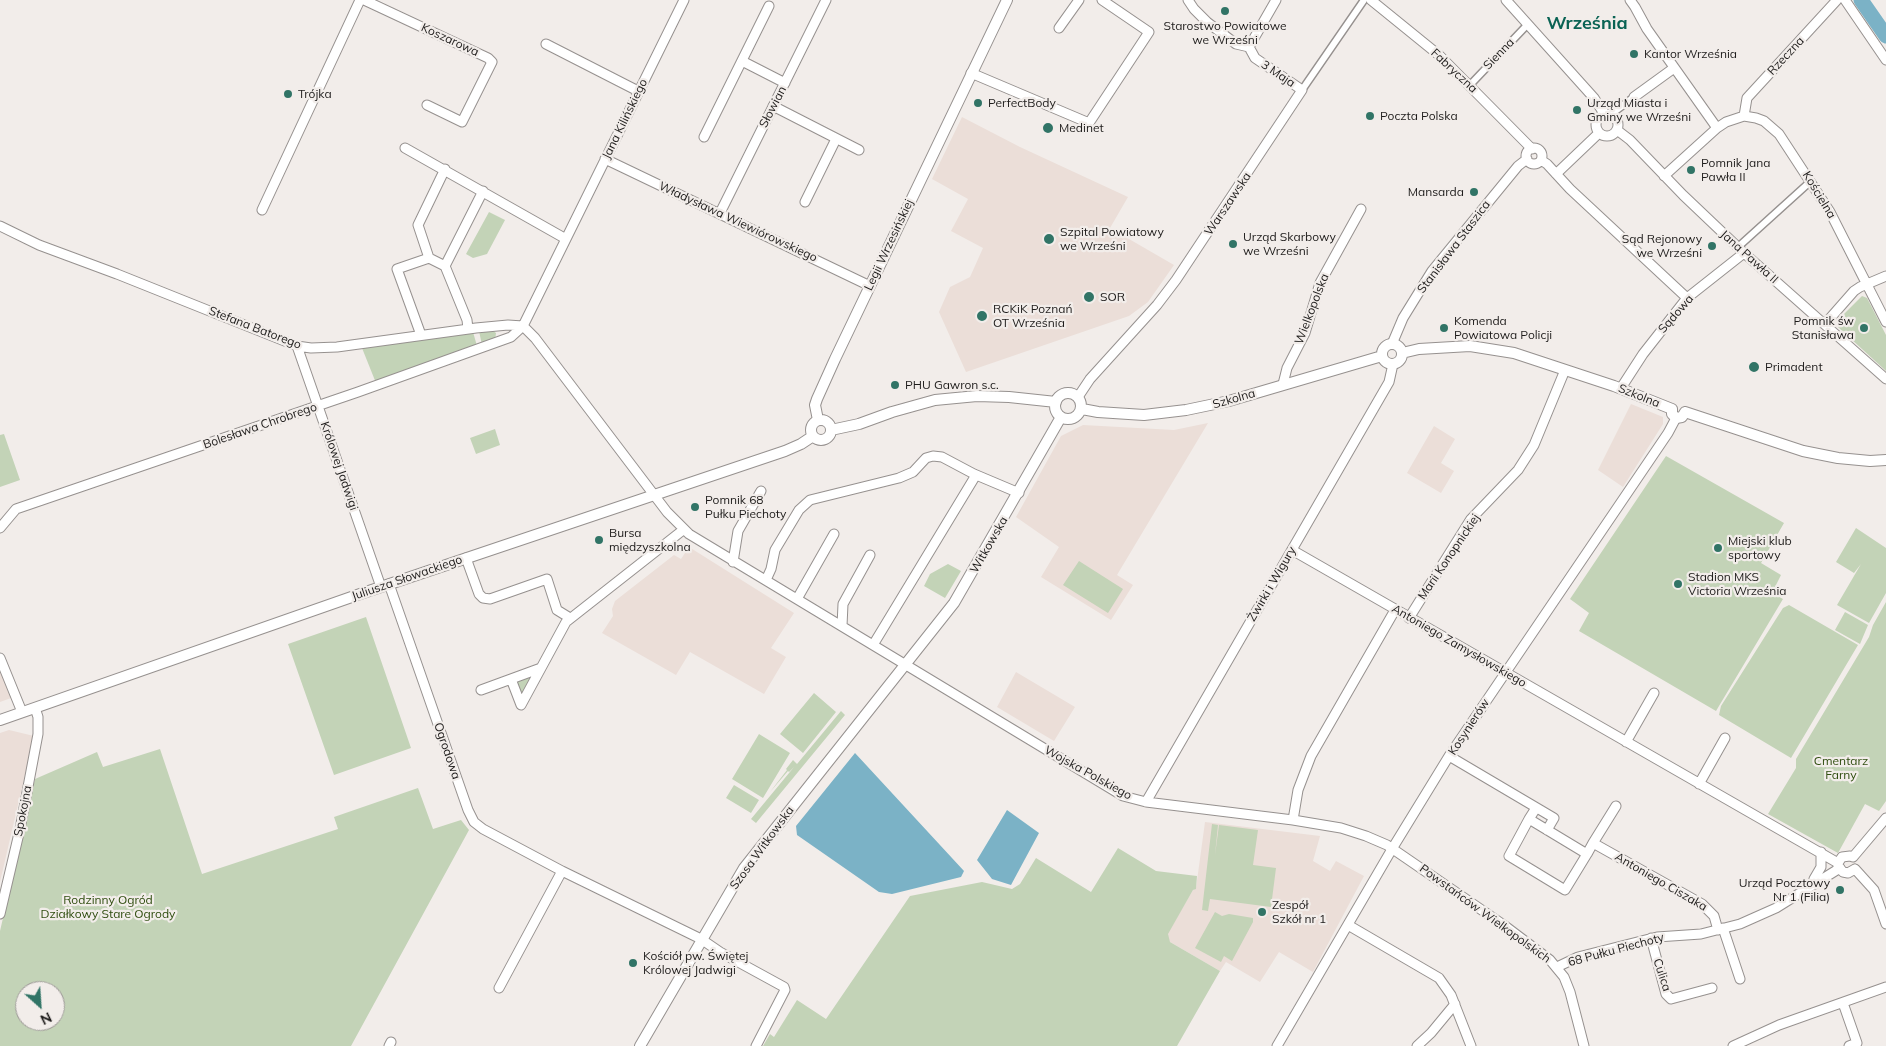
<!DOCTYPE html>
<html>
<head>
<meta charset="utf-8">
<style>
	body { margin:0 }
	#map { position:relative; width:1886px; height:1046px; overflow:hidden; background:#f2edea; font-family:Mulish,sans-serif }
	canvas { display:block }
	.north { position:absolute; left:15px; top:981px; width:50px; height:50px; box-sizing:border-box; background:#f2edea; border:1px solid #9d9997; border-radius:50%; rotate:154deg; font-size:14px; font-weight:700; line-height:20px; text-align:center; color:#1e1c1b }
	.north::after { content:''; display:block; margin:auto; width:18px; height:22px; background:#317466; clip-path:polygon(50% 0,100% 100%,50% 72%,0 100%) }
</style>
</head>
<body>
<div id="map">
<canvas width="1886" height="1046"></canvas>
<div class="north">N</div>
</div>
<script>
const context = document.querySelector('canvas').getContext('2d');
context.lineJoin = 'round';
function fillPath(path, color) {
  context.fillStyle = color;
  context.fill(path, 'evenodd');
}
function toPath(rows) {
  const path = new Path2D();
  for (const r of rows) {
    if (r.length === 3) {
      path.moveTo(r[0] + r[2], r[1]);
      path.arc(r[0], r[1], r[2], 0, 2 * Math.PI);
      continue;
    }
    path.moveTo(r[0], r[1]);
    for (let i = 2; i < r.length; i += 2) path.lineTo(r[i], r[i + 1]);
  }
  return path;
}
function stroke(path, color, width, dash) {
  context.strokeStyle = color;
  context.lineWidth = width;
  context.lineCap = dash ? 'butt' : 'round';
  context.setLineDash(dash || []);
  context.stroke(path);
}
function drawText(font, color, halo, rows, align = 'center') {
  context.font = font + ' Mulish,sans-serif';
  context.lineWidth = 4.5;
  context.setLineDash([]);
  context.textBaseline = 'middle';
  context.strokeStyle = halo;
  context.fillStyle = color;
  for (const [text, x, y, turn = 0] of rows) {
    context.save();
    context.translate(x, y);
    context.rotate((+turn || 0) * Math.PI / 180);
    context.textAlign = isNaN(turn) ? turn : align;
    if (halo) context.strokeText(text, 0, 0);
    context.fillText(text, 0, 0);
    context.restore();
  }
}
fillPath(toPath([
	[962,117,1020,147,1128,197,1110,228,1174,265,1148,302,1129,316,966,372,939,312,950,287,970,277,983,248,951,231,968,199,932,179],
	[1631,404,1663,417,1663,424,1623,487,1598,470],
	[1208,423,1117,575,1133,585,1111,620,1041,577,1059,547,1016,517,1061,436,1083,425,1174,430],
	[1434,426,1455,439,1441,463,1454,471,1441,493,1407,473],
	[689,547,794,613,771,648,786,657,764,694,690,652,676,675,602,633,613,616,612,609,615,601,674,555,681,559],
	[0,667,11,698,0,702],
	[1016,672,1075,707,1054,741,997,707],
	[9,730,34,736,0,882,0,733],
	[1205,822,1320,836,1313,861,1330,871,1336,861,1364,876,1313,972,1279,952,1260,982,1226,962,1220,971,1170,942,1167,934,1193,890,1196,888]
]), '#ebded8');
fillPath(toPath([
	[489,212,505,220,487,254,473,258,466,254],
	[1862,296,1867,298,1886,335,1886,371,1838,327,1838,320],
	[492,330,496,333,495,341,482,345,479,331],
	[473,332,477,346,376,383,362,348],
	[495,429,500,445,476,454,470,438],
	[4,434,20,480,0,487,0,435],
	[1666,456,1784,523,1761,563,1781,575,1772,593,1783,599,1716,711,1579,631,1589,613,1570,599],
	[1856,528,1886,548,1886,593,1869,623,1837,605,1861,564,1854,573,1836,562],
	[1079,561,1123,589,1108,613,1063,585],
	[948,564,961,571,945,598,924,586,930,574],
	[1886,602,1886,801,1879,811,1865,804,1838,853,1768,814,1796,768,1796,759,1869,637,1873,625],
	[1789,605,1858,645,1791,758,1719,715,1721,706,1776,619,1783,608],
	[1845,612,1868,625,1860,644,1835,630],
	[366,617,411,748,334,775,288,644],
	[534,675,521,697,516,682],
	[814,693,836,712,803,753,780,734],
	[841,711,845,715,756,823,751,819,794,767,789,772,788,771,770,792,787,770,786,769,793,760,797,764],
	[759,734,790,753,763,798,732,779],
	[160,749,202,874,338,829,334,817,418,788,433,829,461,820,469,830,351,1046,0,1046,0,931,35,779,97,752,103,767],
	[25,991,55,991,55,1021,25,1021],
	[734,785,759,800,751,813,726,798],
	[1212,824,1218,825,1215,855,1219,825,1258,830,1253,865,1276,868,1271,907,1210,899,1208,911,1202,910],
	[1118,848,1156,871,1197,876,1196,889,1193,890,1168,934,1170,942,1220,971,1177,1046,763,1046,770,1034,774,1037,797,1000,826,1019,910,896,982,882,1012,889,1020,884,1036,858,1091,892],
	[1215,912,1222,916,1229,914,1253,918,1253,922,1232,961,1224,956,1221,962,1195,948]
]), '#c3d3b7');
fillPath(toPath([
	[855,753,964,871,961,877,892,894,879,892,797,835,796,826],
	[1007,810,1039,833,1011,885,992,879,977,860]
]), '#7bb2c6');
stroke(toPath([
	[1861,0,1886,36]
]), '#7bb2c6', 15);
const pedestrian = toPath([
	[1470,85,1528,24],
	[1302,90,1364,0],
	[1610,115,1634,97],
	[1738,247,1811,181]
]);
const minor = toPath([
	[364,0,488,58,492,62,462,122,427,105],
	[1371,0,1440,56,1532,149],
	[1506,0,1594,98,1605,115],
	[1630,0,1635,7,1647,29,1717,128],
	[1845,0,1886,60],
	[1059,28,1079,0],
	[546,44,638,91],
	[1249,47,1276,0],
	[742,61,785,83],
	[971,73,1089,123,1149,32,1102,0],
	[1634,97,1674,68],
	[773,106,859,150],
	[1607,125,11],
	[1744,116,1747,98,1837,0],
	[1617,130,1630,140,1683,195,1744,253,1886,379],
	[704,137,769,6],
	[405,148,566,239],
	[1534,156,8],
	[605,159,870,286],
	[1541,160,1547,164,1570,189,1687,298],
	[1556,174,1599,133],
	[1664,176,1717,128,1726,122,1744,116,1756,118,1764,121,1779,134,1830,212,1886,322],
	[805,202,836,139],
	[262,210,360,0],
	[720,213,826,0],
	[0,226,39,245,117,274,297,346,311,348,337,347,476,328,508,325,523,326],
	[429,258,418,225,445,169],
	[445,266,483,191],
	[1825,324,1854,291,1860,287,1886,276],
	[523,326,535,338,667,512,689,534,1123,796,1146,802,1293,820,1341,828,1366,836,1387,845,1505,926,1550,960,1564,977,1570,992,1584,1046],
	[421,335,397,269,429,258,445,266,467,320,468,329],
	[1392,344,1403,318,1432,271,1518,166,1527,159],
	[297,346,381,587],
	[1283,384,1287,368,1305,333,1320,283,1361,209],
	[1621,388,1643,354,1687,298,1744,253],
	[1078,397,1090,379,1157,305,1176,280,1302,90,1255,58,1249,47,1236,44,1207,22,1194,9,1188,0],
	[0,528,16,509,358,392,511,337,523,326,684,0],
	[1292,550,1838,863],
	[466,558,479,594,483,598,490,599,547,579,557,610,570,618],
	[733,562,738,531,761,491],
	[766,580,771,569,775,550,799,510,810,500,899,478,913,472,926,458,933,456,942,457,974,474,1019,493],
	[389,584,468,810,474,822,483,829,562,871,701,939,720,952,784,987,785,990,756,1046],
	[797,599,834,534],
	[1409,618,1471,519,1518,470,1534,445,1565,370],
	[842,626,843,604,870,555],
	[873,645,976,475],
	[0,658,22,712],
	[511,679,521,705,566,622,683,530],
	[481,690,541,668],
	[1626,742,1654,693],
	[1449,756,1554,818,1547,830],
	[1699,784,1725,738],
	[1146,802,1389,382,1393,364],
	[1536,808,1529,819,1587,854,1593,843,1702,904,1714,916,1718,930],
	[1529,819,1509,856,1565,890,1587,854],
	[1293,820,1298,790,1311,756,1395,610],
	[1593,843,1616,806],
	[1853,857,1886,818],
	[1853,857,1850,856,1842,857,1838,863,1838,866,1843,872,1848,873,1855,869],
	[1855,869,1874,890,1886,924],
	[1813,885,1814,879,1821,867,1821,852],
	[0,914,20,829,38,734,38,717,35,708],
	[1348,925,1439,978,1451,995,1471,1046],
	[1723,928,1740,979],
	[1651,938,1666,994,1671,999,1712,988],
	[1557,967,1578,957,1657,937,1701,934,1740,924,1776,908,1840,868],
	[499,988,562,871],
	[1843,1003,1857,1043,1849,1046],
	[389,1046,391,1042],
	[1277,1046,1392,849,1449,756,1668,433,1676,418],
	[1417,1046,1431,1033,1455,1004],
	[1733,1046,1779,1025,1886,987]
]);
const tertiary = toPath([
	[1392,354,10],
	[1402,353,1419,349,1470,346,1514,353,1614,386,1672,409],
	[1068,406,13],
	[1082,409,1098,412,1144,415,1186,410,1229,401,1382,356],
	[1672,409,1672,414,1676,418,1682,417,1685,412],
	[1685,412,1803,451,1838,458,1870,461,1886,460],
	[821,430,10],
	[818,420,815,405,817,399,835,359,1007,0],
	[831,430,859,424,892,412,935,400,977,396,1009,397,1056,402],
	[0,720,363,593,785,451,801,444,813,436],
	[640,1046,744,868,954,603,1061,417]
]);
stroke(pedestrian, '#96918f', 9);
stroke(minor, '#96918f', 11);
stroke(tertiary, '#96918f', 12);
stroke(pedestrian, '#fff', 6);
stroke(minor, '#fff', 9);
stroke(tertiary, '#fff', 10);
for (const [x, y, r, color] of [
	[1225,11,5,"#317466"],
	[1634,54,5,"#317466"],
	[288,94,5,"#317466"],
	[978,103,5,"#317466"],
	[1577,110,5,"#317466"],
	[1370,116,5,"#317466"],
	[1048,128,6,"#317466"],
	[1691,170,5,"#317466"],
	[1474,192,5,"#317466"],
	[1049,239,6,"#317466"],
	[1233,244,5,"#317466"],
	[1712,246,5,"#317466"],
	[1089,297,6,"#317466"],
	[982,316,6,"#317466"],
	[1444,328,5,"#317466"],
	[1864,328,5,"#317466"],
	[1754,367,6,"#317466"],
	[895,385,5,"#317466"],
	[695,507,5,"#317466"],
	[599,540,5,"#317466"],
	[1718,548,5,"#317466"],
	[1678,584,5,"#317466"],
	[1840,890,5,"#317466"],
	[1262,912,5,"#317466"],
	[633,963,5,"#317466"]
]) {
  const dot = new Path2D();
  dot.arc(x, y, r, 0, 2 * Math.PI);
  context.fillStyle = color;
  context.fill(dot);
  stroke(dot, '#f2edea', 2);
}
drawText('12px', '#1e1c1b', '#f2edea', [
	["Starostwo Powiatowe",1225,26,"center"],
	["we Wrześni",1225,40,"center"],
	["Kantor Września",1644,54],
	["Trójka",298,94],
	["PerfectBody",988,103],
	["Urząd Miasta i",1587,103],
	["Gminy we Wrześni",1587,117],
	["Poczta Polska",1380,116],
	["Medinet",1059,128],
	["Pomnik Jana",1701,163],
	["Pawła II",1701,177],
	["Mansarda",1464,192,"right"],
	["Szpital Powiatowy",1060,232],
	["we Wrześni",1060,246],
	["Urząd Skarbowy",1243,237],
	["we Wrześni",1243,251],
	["Sąd Rejonowy",1702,239,"right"],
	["we Wrześni",1702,253,"right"],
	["SOR",1100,297],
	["RCKiK Poznań",993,309],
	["OT Września",993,323],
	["Komenda",1454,321],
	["Powiatowa Policji",1454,335],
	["Pomnik św",1854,321,"right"],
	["Stanisława",1854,335,"right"],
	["Primadent",1765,367],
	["PHU Gawron s.c.",905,385],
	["Pomnik 68",705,500],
	["Pułku Piechoty",705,514],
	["Bursa",609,533],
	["międzyszkolna",609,547],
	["Miejski klub",1728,541],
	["sportowy",1728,555],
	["Stadion MKS",1688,577],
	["Victoria Września",1688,591],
	["Urząd Pocztowy",1830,883,"right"],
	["Nr 1 (Filia)",1830,897,"right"],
	["Zespół",1272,905],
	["Szkół nr 1",1272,919],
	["Kościół pw. Świętej",643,956],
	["Królowej Jadwigi",643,970]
], 'left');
drawText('12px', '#1e1c1b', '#f2edea', [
	["Koszarowa",450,40,25],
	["Sienna",1499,54,-46],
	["Rzeczna",1786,56,-47],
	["Fabryczna",1454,71,43],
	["3 Maja",1278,74,34],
	["Słowian",773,107,-63],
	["Jana Kilińskiego",625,119,-64],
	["Kościelna",1819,195,59],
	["Warszawska",1228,204,-56],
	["Władysława Wiewiórowskiego",738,222,25],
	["Legii Wrzesińskiej",889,245,-65],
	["Stanisława Staszica",1454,247,-53],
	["Jana Pawła II",1749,257,42],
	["Wielkopolska",1312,309,-69],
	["Sądowa",1676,314,-49],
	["Stefana Batorego",255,328,21],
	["Szkolna",1639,396,22],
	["Szkolna",1234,399,-16],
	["Bolesława Chrobrego",260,426,-19],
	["Królowej Jadwigi",339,466,71],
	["Witkowska",989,545,-60],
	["Marii Konopnickiej",1449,557,-56],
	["Juliusza Słowackiego",407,578,-19],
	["Żwirki i Wigury",1272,584,-60],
	["Antoniego Zamysłowskiego",1459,646,30],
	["Kosynierów",1469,727,-57],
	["Ogrodowa",447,751,71],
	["Wojska Polskiego",1088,773,29],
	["Spokojna",23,811,-79],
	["Szosa Witkowska",762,848,-54],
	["Antoniego Ciszaka",1661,882,30],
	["Powstańców Wielkopolskich",1485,914,36],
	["68 Pułku Piechoty",1616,950,-15],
	["Culica",1662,975,72]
]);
drawText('12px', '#2f4d0f', '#f2edea', [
	["Cmentarz",1841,761],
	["Farny",1841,775],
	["Rodzinny Ogród",108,900],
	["Działkowy Stare Ogrody",108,914]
]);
drawText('bold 18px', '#0a6354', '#f2edea', [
	["Września",1587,24]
]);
</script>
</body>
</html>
